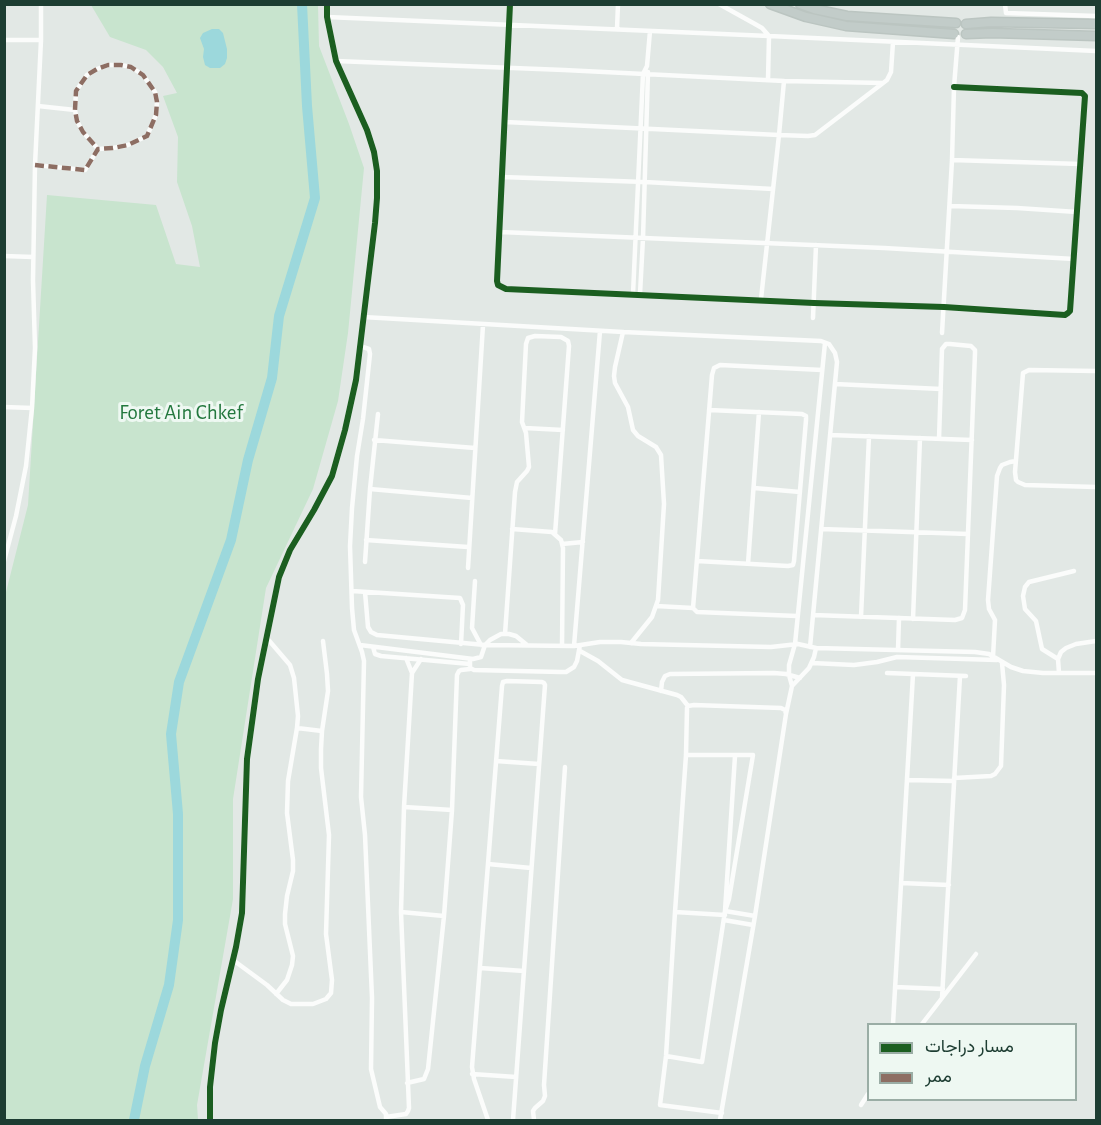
<!DOCTYPE html>
<html>
<head>
<meta charset="utf-8">
<style>
	body { margin:0 }
	#map { position:relative; width:1101px; height:1125px; overflow:hidden; background:#e2e8e5; font-family:"Alegreya Sans",Vazirmatn,sans-serif }
	canvas { display:block }
	.frame { position:absolute; inset:0; border:6px solid #1d3d32; pointer-events:none }
	.legend { position:absolute; left:867px; top:1023px; width:210px; height:78px; box-sizing:border-box; background:#eef8f2; border:2px solid #9aada5; margin:0; padding:8px 10px; list-style:none; font-size:18px; color:#1d3d32 }
	.legend li { display:flex; align-items:center; gap:12px; height:30px }
	.legend b { width:30px; border:2px solid #9aada5 }
</style>
</head>
<body>
<div id="map">
<canvas width="1101" height="1125"></canvas>
<div class="frame"></div>
<ul class="legend">
<li><b style="height:8px;background:#1b5e20"></b>مسار دراجات</li>
<li><b style="height:8px;background:#8d6e63"></b>ممر</li>
</ul>
</div>
<script>
const context = document.querySelector('canvas').getContext('2d');
context.lineJoin = 'round';
function fillPath(path, color) {
  context.fillStyle = color;
  context.fill(path, 'evenodd');
}
function toPath(rows) {
  const path = new Path2D();
  for (const r of rows) {
    path.moveTo(r[0], r[1]);
    for (let i = 2; i < r.length; i += 2) path.lineTo(r[i], r[i + 1]);
  }
  return path;
}
function stroke(path, color, width, dash) {
  context.strokeStyle = color;
  context.lineWidth = width;
  context.lineCap = dash ? 'butt' : 'round';
  context.setLineDash(dash || []);
  context.stroke(path);
}
function drawText(font, color, halo, rows, align = 'center') {
  context.font = font + ' "Alegreya Sans",sans-serif';
  context.lineWidth = 6;
  context.setLineDash([]);
  context.textBaseline = 'middle';
  context.strokeStyle = halo;
  context.fillStyle = color;
  for (const [text, x, y, turn = 0] of rows) {
    context.save();
    context.translate(x, y);
    context.rotate((+turn || 0) * Math.PI / 180);
    context.textAlign = isNaN(turn) ? turn : align;
    if (halo) context.strokeText(text, 0, 0);
    context.fillText(text, 0, 0);
    context.restore();
  }
}
fillPath(toPath([
	[91,5,318,5,319,46,349,124,364,168,348,333,338,401,313,489,266,588,233,799,233,899,197,1105,198,1120,5,1120,4,600,28,505,47,195,156,205,176,264,200,267,192,226,177,182,178,137,163,96,177,93,163,67,146,50,110,37]
]), '#c8e4ce');
fillPath(toPath([
	[212,29,219,29,223,33,227,49,227,58,225,64,220,68,210,68,205,65,203,57,204,49,200,38,203,33]
]), '#9cd8dc');
stroke(toPath([
	[134,1120,145,1066,169,985,178,920,178,814,171,734,179,682,231,540,248,460,272,378,279,316,315,198,307,106,302,4]
]), '#9cd8dc', 10);
const trunk = toPath([
	[770,4,806,17,846,26,954,34],
	[800,4,814,9,847,16,956,23],
	[966,24,991,22,1096,24],
	[966,34,992,33,1096,36]
]);
stroke(trunk, '#bbc5c1', 11);
stroke(toPath([
	[510,4,497,281,498,285,506,289,814,303,944,307,1065,315,1068,313,1070,311,1085,96,1082,93,954,87],
	[719,4,755,24,762,28,769,36,1096,51],
	[1005,4,1006,13,1096,16],
	[327,17,769,36,768,80],
	[617,29,618,4],
	[4,40,41,40],
	[336,61,564,70,784,81,883,83],
	[38,106,75,110],
	[505,122,779,135,808,136,815,135,887,80,891,72,893,42],
	[952,160,1080,164],
	[35,165,85,170,98,149,113,148,128,145,147,136,156,115,157,102,155,92,143,75,131,67,121,65,108,65,97,69,87,75,76,91,75,110,77,121,83,132,98,149],
	[502,177,645,182,773,189],
	[950,206,1017,208,1077,212],
	[500,232,884,248,1074,259],
	[4,256,33,257],
	[633,294,643,74,647,66,650,31],
	[640,294,643,238,648,72],
	[761,299,779,135,784,81],
	[363,317,623,332,821,341,829,344,835,353,837,362,810,647],
	[813,318,816,245],
	[623,332,615,367,614,376,615,383,628,407,633,430,638,436,656,447,661,455,664,504,658,600,652,617,631,643],
	[942,333,952,160,954,87,958,37],
	[360,346,369,349,370,354,363,419,357,456,352,508,350,546,352,608,354,630,362,652,364,661,361,797,365,835,372,998,371,1069,380,1107,386,1114,386,1120],
	[1096,371,1029,370,1023,373,1015,472,1016,480,1018,482,1025,485,1096,487],
	[835,384,941,389],
	[4,407,32,408],
	[525,428,563,430],
	[830,435,972,440],
	[374,440,475,448],
	[754,488,800,492],
	[370,489,472,498],
	[512,529,552,532,561,540,563,548,562,646],
	[821,529,968,534],
	[366,540,468,547],
	[562,544,583,542],
	[4,561,16,516,26,466,32,408,35,348,33,280,35,165,41,40,41,4],
	[697,561,788,566,793,565,794,561,806,420,806,416,802,414,709,410],
	[365,562,370,489,378,414],
	[748,564,759,412],
	[468,568,483,325],
	[475,581,472,628,481,645],
	[352,591,460,598,463,605,461,644],
	[365,592,368,627,371,632,377,635,485,645,574,646,600,642,621,642,641,644,771,647,798,644,816,648,975,652,989,654,1011,667,1023,671,1043,673,1096,673],
	[656,606,693,608],
	[813,615,955,620,962,618,965,610,975,353,975,350,971,346,950,344,946,344,942,349,939,439],
	[797,616,697,612,693,608,712,375,714,368,720,365,822,370],
	[861,617,869,436],
	[913,619,920,438],
	[505,634,515,492,517,482,527,471,529,467,526,433,522,422,526,344,528,338,535,336,561,337,568,341,569,346,555,534],
	[266,637,290,665,294,678,298,716,297,728,288,781,287,813,293,860,293,871,287,896,285,914,285,924,293,956,292,965,287,980,276,994],
	[360,645,473,659,481,657,485,645,490,640,501,634,509,634,516,636,527,645],
	[574,646,600,331],
	[373,647,375,654,381,656,470,664],
	[898,650,899,618],
	[580,651,598,661,622,680,677,695,681,697,688,706],
	[993,657,995,620,989,609,988,600,997,476,1000,468,1002,465,1010,462,1016,461],
	[470,659,470,668,474,670,561,672,566,672,574,667,577,661,580,645],
	[1058,659,1042,649,1036,621,1025,609,1023,596,1025,587,1029,582,1074,571],
	[812,663,854,665,877,662,897,657,997,660],
	[412,673,421,659],
	[887,673,966,676],
	[1059,673,1058,659,1061,652,1066,648,1076,644,1096,641],
	[792,686,809,668,814,657,816,648],
	[661,691,662,682,665,676,670,674,774,673,786,674,800,678],
	[786,714,792,686,789,675,789,665,795,644,825,343],
	[297,728,322,731],
	[735,756,725,911,755,916],
	[496,761,539,764],
	[954,778,991,776,995,774,1001,766,1004,685,1002,663],
	[908,780,954,781],
	[404,807,452,810],
	[488,864,531,868],
	[901,883,949,885],
	[401,912,444,916],
	[675,912,666,1056,660,1105,722,1113],
	[724,920,753,925],
	[233,960,267,985,283,1000,291,1004,313,1004,326,999,331,993,332,980,326,934,329,835,321,768,321,749,322,731,328,691,327,674,323,641],
	[480,968,524,971],
	[895,987,943,989],
	[942,998,960,676],
	[893,1024,913,674],
	[922,1024,976,954],
	[666,1056,702,1062,725,911,729,899,753,755,686,755],
	[472,1074,516,1077],
	[407,1083,424,1079,428,1069,444,916,452,810,457,675,459,671,461,670,470,669],
	[861,1105,868,1094],
	[386,1117,406,1114,408,1111,409,1108,401,912,404,807,412,673,406,658],
	[488,1120,474,1079,472,1067,502,686,503,682,507,681,542,682,544,683,545,685,513,1120],
	[534,1120,533,1111,535,1108,543,1101,545,1096,544,1085,565,767],
	[720,1120,755,916,786,714,785,710,781,708,694,705,688,706,687,708,686,755,675,912,725,915]
]), '#fbfcfb', 4.5);
stroke(toPath([
	[210,1120,210,1087,215,1043,221,1010,236,947,242,913,247,759,258,679,279,577,290,550,314,510,332,476,345,430,356,380,375,223,377,198,377,171,374,152,367,130,336,61,327,17,327,4]
]), '#fbfcfb', 6);
stroke(trunk, '#c2ccc9', 8);
stroke(toPath([
	[35,165,85,170,98,149,113,148,128,145,147,136,156,115,157,102,155,92,143,75,131,67,121,65,108,65,97,69,87,75,76,91,75,110,77,121,83,132,98,149]
]), '#8d6e63', 4.5, [9, 4.5]);
stroke(toPath([
	[510,4,497,281,498,285,506,289,814,303,944,307,1065,315,1068,313,1070,311,1085,96,1082,93,954,87],
	[210,1120,210,1087,215,1043,221,1010,236,947,242,913,247,759,258,679,279,577,290,550,314,510,332,476,345,430,356,380,375,223,377,198,377,171,374,152,367,130,336,61,327,17,327,4]
]), '#1b5e20', 6);
drawText('21px', '#23783e', '#eef8f2', [
	["Foret Ain Chkef",181,413]
]);
</script>
</body>
</html>
